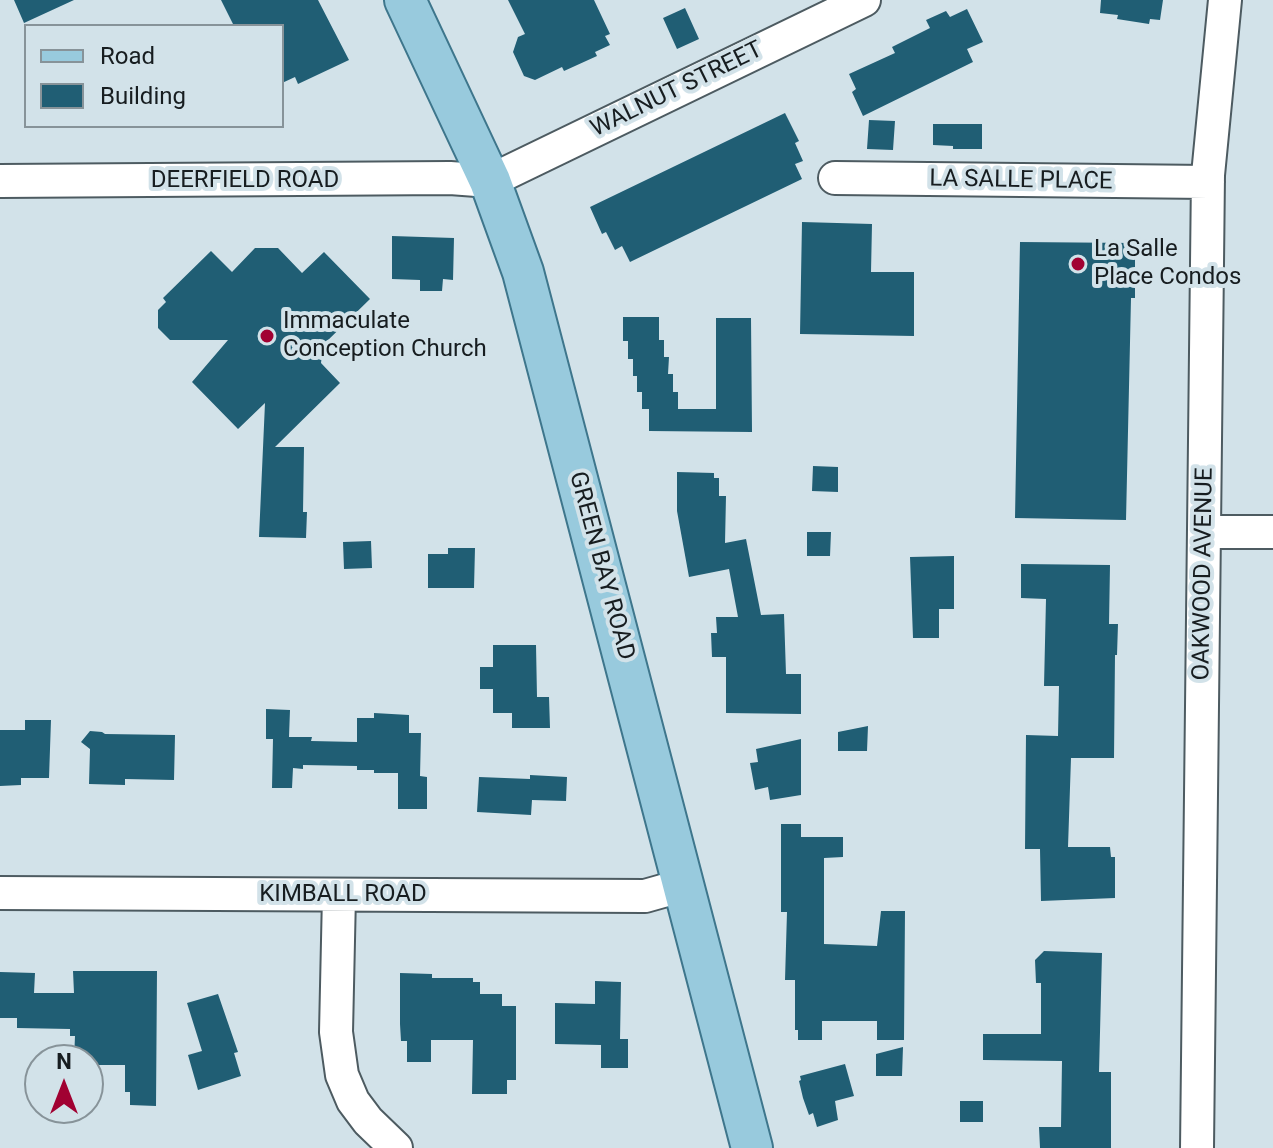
<!DOCTYPE html>
<html>
<head>
<meta charset="utf-8">
<style>
	body { margin:0 }
	#map { position:relative; width:1273px; height:1148px; overflow:hidden; background:#d2e2e9; font-family:Roboto,sans-serif }
	canvas { display:block }
	.legend { position:absolute; left:24px; top:24px; width:260px; height:104px; box-sizing:border-box; background:#d2e2e9; border:2px solid #879399; margin:0; padding:10px 14px; list-style:none; font-size:24px; color:#171d20 }
	.legend li { display:flex; align-items:center; gap:16px; height:40px }
	.legend b { width:40px; border:2px solid #879399 }
	.north { position:absolute; left:24px; top:1044px; width:80px; height:80px; box-sizing:border-box; background:#d2e2e9; border:2px solid #879399; border-radius:50%; rotate:0deg; font-size:22px; font-weight:700; line-height:32px; text-align:center; color:#171d20 }
	.north::after { content:''; display:block; margin:auto; width:28px; height:36px; background:#a10132; clip-path:polygon(50% 0,100% 100%,50% 72%,0 100%) }
</style>
</head>
<body>
<div id="map">
<canvas width="1273" height="1148"></canvas>
<ul class="legend">
<li><b style="height:10px;background:#98cadd"></b>Road</li>
<li><b style="height:22px;background:#205e74"></b>Building</li>
</ul>
<div class="north">N</div>
</div>
<script>
const context = document.querySelector('canvas').getContext('2d');
context.lineJoin = 'round';
function fillPath(path, color) {
  context.fillStyle = color;
  context.fill(path, 'evenodd');
}
function toPath(rows) {
  const path = new Path2D();
  for (const r of rows) {
    path.moveTo(r[0], r[1]);
    for (let i = 2; i < r.length; i += 2) path.lineTo(r[i], r[i + 1]);
  }
  return path;
}
function stroke(path, color, width, dash) {
  context.strokeStyle = color;
  context.lineWidth = width;
  context.lineCap = dash ? 'butt' : 'round';
  context.setLineDash(dash || []);
  context.stroke(path);
}
function drawText(font, color, halo, rows, align = 'center') {
  context.font = font + ' Roboto,sans-serif';
  context.lineWidth = 8;
  context.setLineDash([]);
  context.textBaseline = 'middle';
  context.strokeStyle = halo;
  context.fillStyle = color;
  for (const [text, x, y, turn = 0] of rows) {
    context.save();
    context.translate(x, y);
    context.rotate((+turn || 0) * Math.PI / 180);
    context.textAlign = isNaN(turn) ? turn : align;
    if (halo) context.strokeText(text, 0, 0);
    context.fillText(text, 0, 0);
    context.restore();
  }
}
fillPath(toPath([
	[14,0,74,0,24,23],
	[221,0,318,0,349,60,298,84,295,77,282,83,282,26,234,26],
	[508,0,594,0,610,34,605,36,610,45,595,52,597,56,564,71,562,67,535,80,524,76,513,52,518,37,525,34],
	[1101,0,1163,0,1160,20,1150,19,1149,24,1117,19,1118,15,1100,13],
	[685,8,699,39,677,49,663,18],
	[967,9,983,42,967,49,973,62,863,116,852,92,856,89,849,74,895,53,892,47,930,28,926,20,946,11,950,17],
	[785,113,799,141,795,143,803,161,795,164,802,179,630,262,622,246,615,250,606,232,602,234,590,207],
	[869,120,895,121,893,150,867,149],
	[933,124,982,124,982,149,953,149,953,146,933,145],
	[802,222,872,224,871,272,914,272,914,336,800,334],
	[392,236,454,238,453,280,443,279,442,291,420,291,420,280,392,279],
	[1020,242,1135,243,1135,298,1131,298,1126,520,1015,518],
	[255,248,278,248,302,273,324,252,370,299,323,345,321,363,340,383,275,447,304,447,303,512,307,512,306,538,259,537,265,403,238,429,192,382,228,340,170,340,158,328,158,310,166,302,163,298,211,251,232,272],
	[623,317,659,317,659,340,664,340,664,357,669,357,668,374,673,374,673,392,678,392,678,409,716,409,716,318,751,318,752,432,649,431,649,409,642,409,642,392,637,392,637,376,633,376,633,359,628,359,628,341,623,341],
	[813,466,838,467,838,492,812,491],
	[677,472,714,473,714,478,719,478,719,496,726,496,725,543,746,539,761,615,784,614,786,674,801,674,801,714,726,713,726,657,712,657,711,633,717,633,716,617,738,617,729,569,689,577,677,511],
	[807,532,831,532,830,556,807,556],
	[371,541,372,568,344,569,343,542],
	[448,548,475,548,474,588,428,588,428,554,448,554],
	[954,556,954,609,939,609,939,638,913,638,910,557],
	[1021,564,1110,565,1109,624,1118,624,1117,655,1115,655,1114,758,1071,758,1068,847,1110,847,1111,857,1115,857,1115,898,1041,901,1040,849,1025,849,1026,735,1058,736,1059,686,1044,686,1046,599,1021,598],
	[493,645,536,645,537,697,549,697,550,728,512,728,512,713,493,713,493,689,480,689,480,667,493,667],
	[266,709,290,710,289,737,312,737,311,741,357,742,357,718,374,718,374,713,409,715,409,733,421,733,420,776,427,777,427,809,398,809,398,773,374,773,374,770,357,770,357,766,303,765,303,769,293,768,292,788,272,788,273,739,266,739],
	[25,720,51,720,49,778,21,778,21,785,0,786,0,730,25,730],
	[868,726,867,751,838,751,838,732],
	[90,731,102,732,105,734,175,735,174,780,125,779,125,785,89,784,90,749,81,742],
	[801,739,801,795,770,800,768,787,755,790,750,763,758,762,756,749],
	[530,775,567,777,566,801,532,800,531,815,477,812,479,777,530,779],
	[781,824,801,824,801,837,843,837,843,857,824,858,824,944,877,946,881,911,905,911,904,1040,877,1040,877,1021,822,1021,822,1040,798,1040,798,1030,795,1030,795,980,785,980,787,912,781,912],
	[1044,951,1102,953,1099,1072,1111,1072,1111,1148,1040,1148,1039,1127,1061,1127,1062,1061,983,1060,983,1034,1041,1034,1041,983,1036,983,1035,960],
	[73,971,157,971,156,1106,130,1105,130,1092,125,1092,125,1065,88,1065,88,1060,74,1060,75,1036,70,1036,70,1029,17,1028,17,1018,0,1018,0,972,35,973,34,993,74,993],
	[400,973,432,974,432,978,473,978,473,982,480,982,480,994,502,994,502,1006,516,1006,516,1080,507,1080,507,1094,472,1094,473,1040,431,1040,431,1062,407,1062,407,1041,401,1041,400,1024],
	[595,981,621,982,620,1039,628,1039,628,1068,601,1068,601,1045,555,1044,555,1003,595,1004],
	[218,994,238,1052,234,1053,241,1076,198,1090,188,1055,202,1051,187,1003],
	[903,1047,902,1076,876,1076,876,1054],
	[845,1064,854,1096,835,1101,838,1120,817,1127,813,1113,809,1115,803,1098,799,1081,801,1080,800,1076],
	[960,1101,983,1101,983,1122,960,1122]
]), '#205e74');
const minor = toPath([
	[835,178,1208,182],
	[0,181,450,178,490,181,864,0],
	[1205,532,1273,532],
	[0,893,645,896,684,885],
	[339,895,336,1032,342,1075,353,1101,368,1121,396,1148],
	[1197,1148,1208,175,1225,0]
]);
const major = toPath([
	[405,0,490,181,523,272,752,1148]
]);
stroke(minor, '#4d5b61', 36);
stroke(major, '#3e768c', 44);
stroke(minor, '#fff', 32);
stroke(major, '#98cadd', 40);
for (const [x, y, r, color] of [
	[1078,264,8,"#a10132"],
	[267,336,8,"#a10132"]
]) {
  const dot = new Path2D();
  dot.arc(x, y, r, 0, 2 * Math.PI);
  context.fillStyle = color;
  context.fill(dot);
  stroke(dot, '#d2e2e9', 3);
}
drawText('24px', '#171d20', '#d2e2e9', [
	["WALNUT STREET",677,90,-26],
	["DEERFIELD ROAD",245,181],
	["LA SALLE PLACE",1021,181,1],
	["GREEN BAY ROAD",601,566,75],
	["OAKWOOD AVENUE",1204,574,-89],
	["KIMBALL ROAD",343,895]
]);
drawText('24px', '#171d20', '#d2e2e9', [
	["La Salle",1094,250],
	["Place Condos",1094,278],
	["Immaculate",283,322],
	["Conception Church",283,350]
], 'left');
</script>
</body>
</html>
